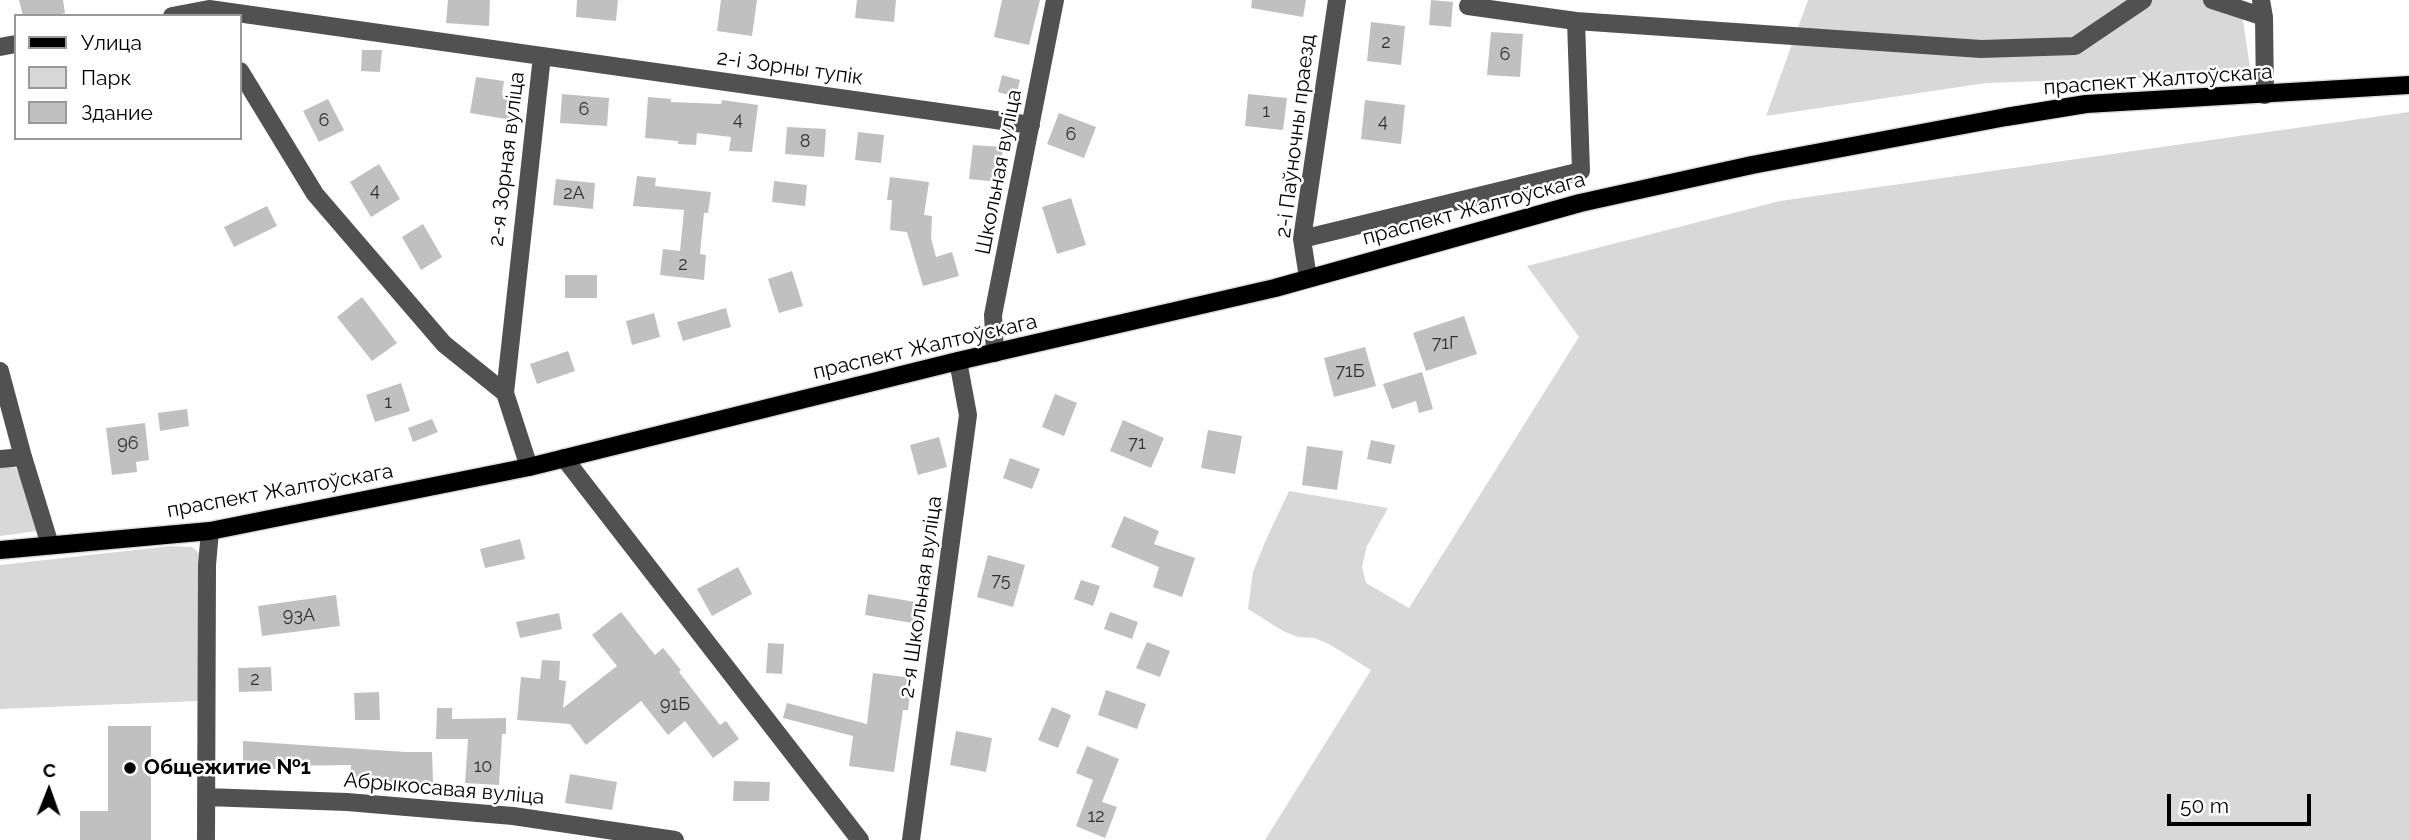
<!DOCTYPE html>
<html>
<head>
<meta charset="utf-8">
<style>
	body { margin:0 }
	#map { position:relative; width:2409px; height:840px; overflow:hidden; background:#fff; font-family:Raleway,sans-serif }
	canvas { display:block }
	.legend { position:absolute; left:14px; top:14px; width:228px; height:126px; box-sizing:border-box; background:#fff; border:2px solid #999; margin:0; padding:9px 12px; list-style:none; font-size:21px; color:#000 }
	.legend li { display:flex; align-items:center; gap:14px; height:35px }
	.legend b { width:35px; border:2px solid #999 }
	.north { position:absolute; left:14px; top:756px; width:70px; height:70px; -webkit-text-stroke:5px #fff; paint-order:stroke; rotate:1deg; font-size:19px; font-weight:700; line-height:28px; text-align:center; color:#000 }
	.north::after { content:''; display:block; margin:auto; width:24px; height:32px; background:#000; clip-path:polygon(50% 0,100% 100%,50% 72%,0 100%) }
	.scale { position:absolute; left:2167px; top:794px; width:144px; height:32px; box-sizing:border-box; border:4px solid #000; border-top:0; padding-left:9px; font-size:21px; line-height:24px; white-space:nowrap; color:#000; -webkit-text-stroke:5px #fff; paint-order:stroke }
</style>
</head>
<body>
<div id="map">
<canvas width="2409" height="840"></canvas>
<ul class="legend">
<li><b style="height:9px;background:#000"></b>Улица</li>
<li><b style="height:19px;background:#d8d8d8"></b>Парк</li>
<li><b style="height:19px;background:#c0c0c0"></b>Здание</li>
</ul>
<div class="north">С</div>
<div class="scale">50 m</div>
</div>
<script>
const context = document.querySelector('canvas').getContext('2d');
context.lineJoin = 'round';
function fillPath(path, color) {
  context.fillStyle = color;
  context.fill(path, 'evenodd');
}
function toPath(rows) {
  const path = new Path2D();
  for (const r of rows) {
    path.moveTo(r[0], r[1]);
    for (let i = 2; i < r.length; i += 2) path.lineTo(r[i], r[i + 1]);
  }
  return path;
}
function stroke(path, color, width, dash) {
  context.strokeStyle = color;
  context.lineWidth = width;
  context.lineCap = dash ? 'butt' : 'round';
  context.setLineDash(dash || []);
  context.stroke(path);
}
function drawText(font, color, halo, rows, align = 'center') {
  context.font = font + ' Raleway,sans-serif';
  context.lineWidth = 5;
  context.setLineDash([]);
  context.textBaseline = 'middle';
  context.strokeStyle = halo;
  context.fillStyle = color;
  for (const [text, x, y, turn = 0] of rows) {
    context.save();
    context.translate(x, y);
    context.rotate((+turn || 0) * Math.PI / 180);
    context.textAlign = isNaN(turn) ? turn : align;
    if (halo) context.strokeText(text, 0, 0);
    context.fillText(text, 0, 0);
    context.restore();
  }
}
fillPath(toPath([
	[1808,0,2240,0,2251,74,1986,83,1766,116],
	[2409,112,2409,840,1265,840,1371,670,1329,644,1314,638,1298,637,1283,631,1248,609,1253,572,1265,542,1289,491,1388,508,1367,546,1362,567,1366,583,1409,608,1579,337,1527,266,1780,201],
	[0,466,16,468,21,479,38,531,0,536],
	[171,546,192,547,200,554,198,701,0,709,0,565]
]), '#d8d8d8');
fillPath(toPath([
	[19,0,63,0,65,13,53,16,23,16],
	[448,0,490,0,489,26,446,23],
	[577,0,618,0,616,21,576,17],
	[721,0,757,0,752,36,717,31],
	[857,0,896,0,894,22,855,18],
	[1002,0,1040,0,1029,45,994,37],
	[1252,0,1306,0,1303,17,1251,8],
	[1431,0,1453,2,1451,27,1429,25],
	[1371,22,1405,26,1401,65,1367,61],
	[1491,32,1523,34,1520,77,1487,75],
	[362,50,382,50,380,72,361,71],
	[1002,75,1020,80,1016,97,998,92],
	[476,77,504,81,502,95,516,97,512,120,470,113],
	[562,94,609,98,607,126,560,123],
	[1248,94,1287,98,1283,130,1245,126],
	[648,97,671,99,671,102,721,104,722,100,758,105,752,152,729,151,731,137,697,133,696,145,678,144,678,141,645,138],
	[328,99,344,130,319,142,303,111],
	[1365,100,1405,105,1401,144,1361,139],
	[1059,113,1096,127,1084,158,1047,144],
	[787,127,826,129,824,157,785,154],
	[858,132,884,135,881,163,855,160],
	[973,145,1003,147,999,182,969,179],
	[379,164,400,199,371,217,350,182],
	[637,176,656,178,655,186,711,192,708,213,704,213,700,254,706,255,704,280,660,275,663,249,680,251,684,210,633,206],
	[890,177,929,182,924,215,932,216,931,238,936,257,952,252,959,276,923,286,907,232,890,230,892,200,887,200],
	[556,179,595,183,593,209,553,205],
	[774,181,807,185,805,206,772,202],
	[1071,198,1086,245,1057,254,1042,207],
	[267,206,277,226,234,247,224,227],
	[423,224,442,257,421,270,402,237],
	[792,271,803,306,779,313,768,279],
	[565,275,597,275,597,298,565,298],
	[362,297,397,343,372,361,337,317],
	[726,308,731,327,683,341,677,322],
	[654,313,660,337,632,345,626,321],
	[1464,316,1477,354,1426,371,1413,333],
	[1365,347,1376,386,1334,397,1324,358],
	[568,351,575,371,537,384,530,364],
	[1422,372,1433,409,1419,413,1416,401,1392,409,1383,384],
	[401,383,410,411,375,422,366,395],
	[1055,394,1077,403,1064,436,1042,427],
	[187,409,189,426,160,431,158,413],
	[432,419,438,432,413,442,408,428],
	[1123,420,1164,438,1151,468,1110,451],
	[145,423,149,460,136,462,137,472,112,475,106,428],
	[1208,430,1242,436,1235,474,1201,468],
	[939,437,947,467,918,475,910,445],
	[1371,440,1395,445,1391,464,1367,459],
	[1307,446,1343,451,1337,490,1302,485],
	[1010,458,1040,469,1032,489,1003,478],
	[1124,516,1159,531,1154,544,1195,558,1182,597,1153,587,1159,567,1111,547],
	[520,539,525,559,485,568,480,549],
	[988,555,1025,565,1013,607,977,597],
	[738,567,752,594,712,616,697,589],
	[1081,580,1100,586,1093,606,1074,599],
	[868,594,921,603,918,624,865,615],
	[336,595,340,626,262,636,258,606],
	[621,612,655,655,663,648,681,670,679,672,720,725,726,721,739,739,713,758,685,721,668,735,641,701,586,745,570,724,517,720,521,677,540,679,542,660,560,661,559,680,566,681,563,708,617,666,592,635],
	[1110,612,1138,622,1132,639,1104,629],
	[559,613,562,629,520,638,516,622],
	[1147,642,1170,651,1160,677,1136,668],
	[768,643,784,644,782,674,766,673],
	[271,667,272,691,239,692,238,668],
	[873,673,912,678,908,710,903,710,894,772,849,766,853,736,783,718,787,703,867,724],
	[1106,690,1146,704,1137,729,1098,715],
	[379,692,380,720,355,720,354,693],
	[1052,707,1071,715,1058,748,1038,740],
	[437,708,452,708,452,719,506,718,506,734,502,734,499,785,465,783,468,739,436,739],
	[108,726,151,726,151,840,80,840,80,811,108,811],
	[956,731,992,738,986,772,950,765],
	[243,741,406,752,432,752,433,782,404,783,350,779,351,765,284,766,284,769,243,769],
	[1087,746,1119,759,1102,802,1117,807,1105,838,1076,826,1093,780,1076,773],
	[570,774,617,782,612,810,565,803],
	[734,781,770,782,769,801,733,801]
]), '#c0c0c0');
const major = toPath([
	[0,550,210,531,529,467,958,361,1275,288,1580,203,1752,165,2006,117,2086,104,2409,85]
]);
stroke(major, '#dbdbdb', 21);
stroke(toPath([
	[2212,0,2264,17],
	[2261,0,2264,17,2265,95],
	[1468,6,1576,21,1981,49,2075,46,2143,0],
	[172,16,209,9,1031,125],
	[0,47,16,44],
	[240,71,315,194,444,344,505,393,529,467],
	[1302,239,1581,171,1576,21],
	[1308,278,1302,239,1337,0],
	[995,353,993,315,1055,0],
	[0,371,23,457,50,545],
	[505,393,542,56],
	[564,458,860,840],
	[0,459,23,457],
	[206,797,347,802,513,816,675,840],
	[206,840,207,565,210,531],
	[911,840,968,415,958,361]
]), '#515151', 18);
stroke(major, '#000', 18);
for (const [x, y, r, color] of [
	[130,768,7,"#000"]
]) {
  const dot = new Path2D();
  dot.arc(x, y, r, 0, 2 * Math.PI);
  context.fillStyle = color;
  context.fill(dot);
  stroke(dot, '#fff', 2.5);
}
drawText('18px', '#303030', null, [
	["2",1386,43],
	["6",1505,55],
	["6",584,110],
	["1",1266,112],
	["4",738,120],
	["6",324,121],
	["4",1383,122],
	["6",1071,135],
	["8",805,142],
	["4",375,191],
	["2А",574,194],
	["2",683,265],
	["71Г",1445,344],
	["71Б",1350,372],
	["1",388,403],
	["96",128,444],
	["71",1137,444],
	["75",1001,581],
	["93А",299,616],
	["2",255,680],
	["91Б",675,705],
	["10",483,767],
	["12",1096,817]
]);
drawText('21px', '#000', '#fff', [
	["2-і Зорны тупік",790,68,8],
	["праспект Жалтоўскага",2158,80,-4],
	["2-і Паўночны праезд",1296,136,-83],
	["2-я Зорная вуліца",507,159,-83],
	["Школьная вуліца",999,172,-79],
	["праспект Жалтоўскага",1474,209,-15],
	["праспект Жалтоўскага",925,347,-13],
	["праспект Жалтоўскага",280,491,-10],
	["2-я Школьная вуліца",921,597,-82],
	["Абрыкосавая вуліца",444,789,5]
]);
drawText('bold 21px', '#000', '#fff', [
	["Общежитие №1",144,768]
], 'left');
</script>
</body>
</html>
